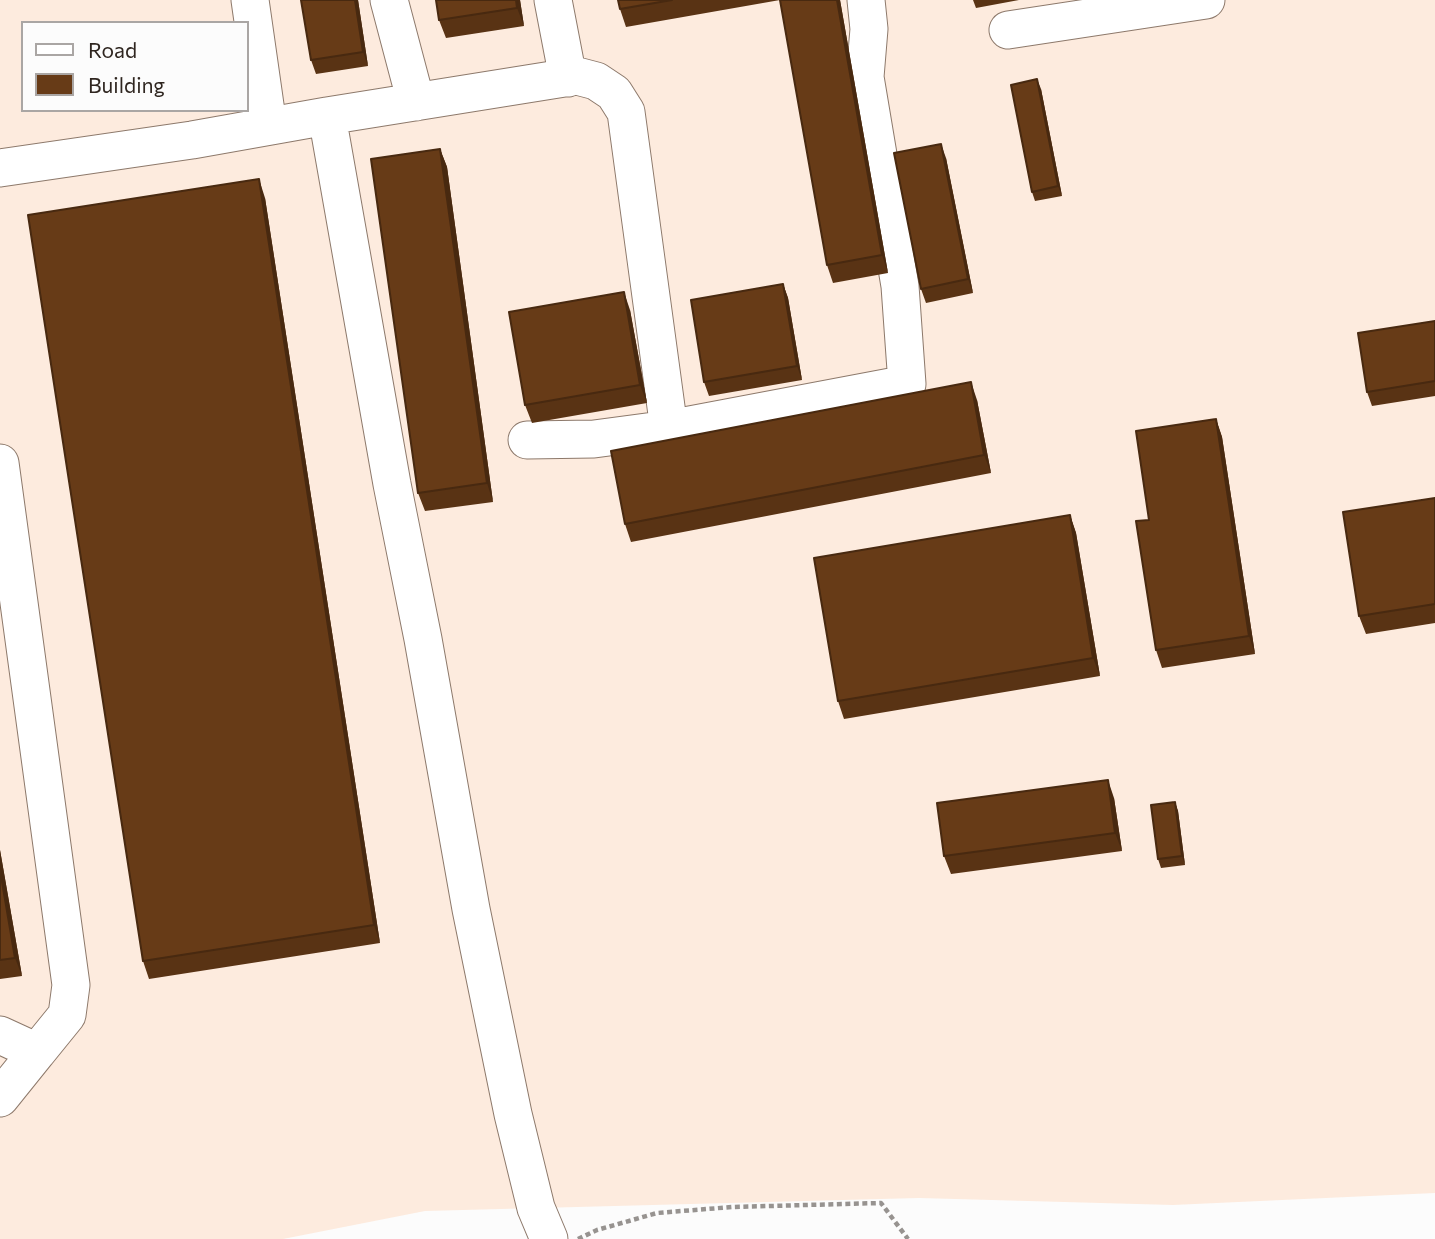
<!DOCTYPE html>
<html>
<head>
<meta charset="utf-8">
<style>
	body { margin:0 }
	#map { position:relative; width:1435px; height:1239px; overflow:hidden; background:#fcfcfc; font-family:Commissioner,sans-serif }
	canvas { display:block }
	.legend { position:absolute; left:21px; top:21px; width:228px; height:91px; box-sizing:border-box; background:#fcfcfc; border:2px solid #aaa6a4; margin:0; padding:9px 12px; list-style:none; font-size:21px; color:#2f2620 }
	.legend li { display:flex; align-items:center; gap:14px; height:35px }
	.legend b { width:35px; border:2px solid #aaa6a4 }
</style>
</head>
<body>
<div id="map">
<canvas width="1435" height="1239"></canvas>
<ul class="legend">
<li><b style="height:9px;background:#fff"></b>Road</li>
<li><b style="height:19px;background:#673b17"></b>Building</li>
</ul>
</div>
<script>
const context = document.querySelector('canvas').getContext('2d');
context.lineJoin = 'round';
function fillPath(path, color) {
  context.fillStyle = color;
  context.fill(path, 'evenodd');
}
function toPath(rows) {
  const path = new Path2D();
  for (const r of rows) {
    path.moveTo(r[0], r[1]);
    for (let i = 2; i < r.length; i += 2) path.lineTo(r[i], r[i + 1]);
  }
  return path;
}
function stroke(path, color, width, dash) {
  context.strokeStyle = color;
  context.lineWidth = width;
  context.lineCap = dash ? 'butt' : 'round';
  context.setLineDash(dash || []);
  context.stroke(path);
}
fillPath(toPath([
	[0,0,1435,0,1435,1193,1173,1205,919,1198,425,1211,283,1239,0,1239],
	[23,23,247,23,247,110,23,110]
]), '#fdebde');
const minor = toPath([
	[250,0,268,126],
	[389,0,416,102],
	[553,0,568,78],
	[1008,30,1206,0],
	[0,168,192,140,327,116],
	[527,440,594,439,669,429],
	[0,463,71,985,67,1015,37,1052,0,1035],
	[0,1098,37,1052],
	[549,1239,536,1208,513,1114,471,909,423,639,392,484,327,116,577,76,596,81,614,93,626,112,669,429,907,384,900,286,865,77,869,29,866,0]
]);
stroke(minor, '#8d796b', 39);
stroke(toPath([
	[578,1239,597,1230,657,1213,732,1207,881,1203,908,1239]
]), '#979390', 4.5, [5, 3.5]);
stroke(minor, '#fff', 37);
fillPath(toPath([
	[358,0,368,66,316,74,311,60],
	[436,0,520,0,524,26,446,38,439,20],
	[618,0,780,0,626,27,620,9],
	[840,0,888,273,833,283,827,265],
	[973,0,1019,0,976,8],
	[1041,89,1062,196,1035,201,1032,192],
	[440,149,447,167,493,502,425,511,418,493],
	[946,158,973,293,926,303,921,289],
	[265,198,380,943,149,979,143,961],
	[783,284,788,298,802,380,709,396,704,382],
	[630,310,647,403,532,423,525,405],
	[1435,321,1435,396,1372,406,1367,392],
	[977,400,991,473,631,542,625,524],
	[1216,419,1222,437,1255,654,1162,668,1156,650,1149,520],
	[1435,498,1435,623,1366,634,1359,616],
	[1070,515,1076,533,1100,676,844,719,838,701],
	[1114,798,1122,851,951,874,944,856],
	[1175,802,1178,811,1185,865,1161,868,1158,859],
	[0,850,22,976,0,979]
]), '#593314');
fillPath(toPath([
	[355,0,358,0,368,66,363,52],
	[516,0,520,0,524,26,517,8],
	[837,0,840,0,888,273,882,255],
	[1037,79,1041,89,1062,196,1058,186],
	[941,144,946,158,973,293,968,279],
	[440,149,447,167,493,502,487,483],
	[259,179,265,198,380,943,374,925],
	[783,284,788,298,802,380,797,366],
	[624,292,630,310,647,403,640,385],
	[971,382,977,400,991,473,984,455],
	[1216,419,1222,437,1255,654,1249,636],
	[1070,515,1076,533,1100,676,1093,658],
	[1108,780,1114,798,1122,851,1115,833],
	[1175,802,1178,811,1185,865,1182,856],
	[0,850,22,976,15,958,0,870]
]), '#482910');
const building = toPath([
	[301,0,355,0,363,52,311,60,301,0],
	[436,0,516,0,517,8,439,20,436,0],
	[618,0,672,0,620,9,618,0],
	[780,0,837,0,882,255,827,265,780,0],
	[1037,79,1058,186,1032,192,1011,85,1037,79],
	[941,144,968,279,921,289,894,153,941,144],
	[440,149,487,483,418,493,371,159,440,149],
	[259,179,374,925,143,961,28,215,259,179],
	[783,284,797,366,704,382,691,300,783,284],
	[624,292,640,385,525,405,509,312,624,292],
	[1435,321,1435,381,1367,392,1358,333,1435,321],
	[971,382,984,455,625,524,611,451,971,382],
	[1216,419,1249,636,1156,650,1136,521,1149,520,1136,431,1216,419],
	[1435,498,1435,604,1359,616,1343,512,1435,498],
	[1070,515,1093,658,838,701,814,558,1070,515],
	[1108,780,1115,833,944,856,937,803,1108,780],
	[1175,802,1182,856,1158,859,1151,805,1175,802],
	[0,870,15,958,0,960,0,870]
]);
fillPath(building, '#673b17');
stroke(building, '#482910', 2);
</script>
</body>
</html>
